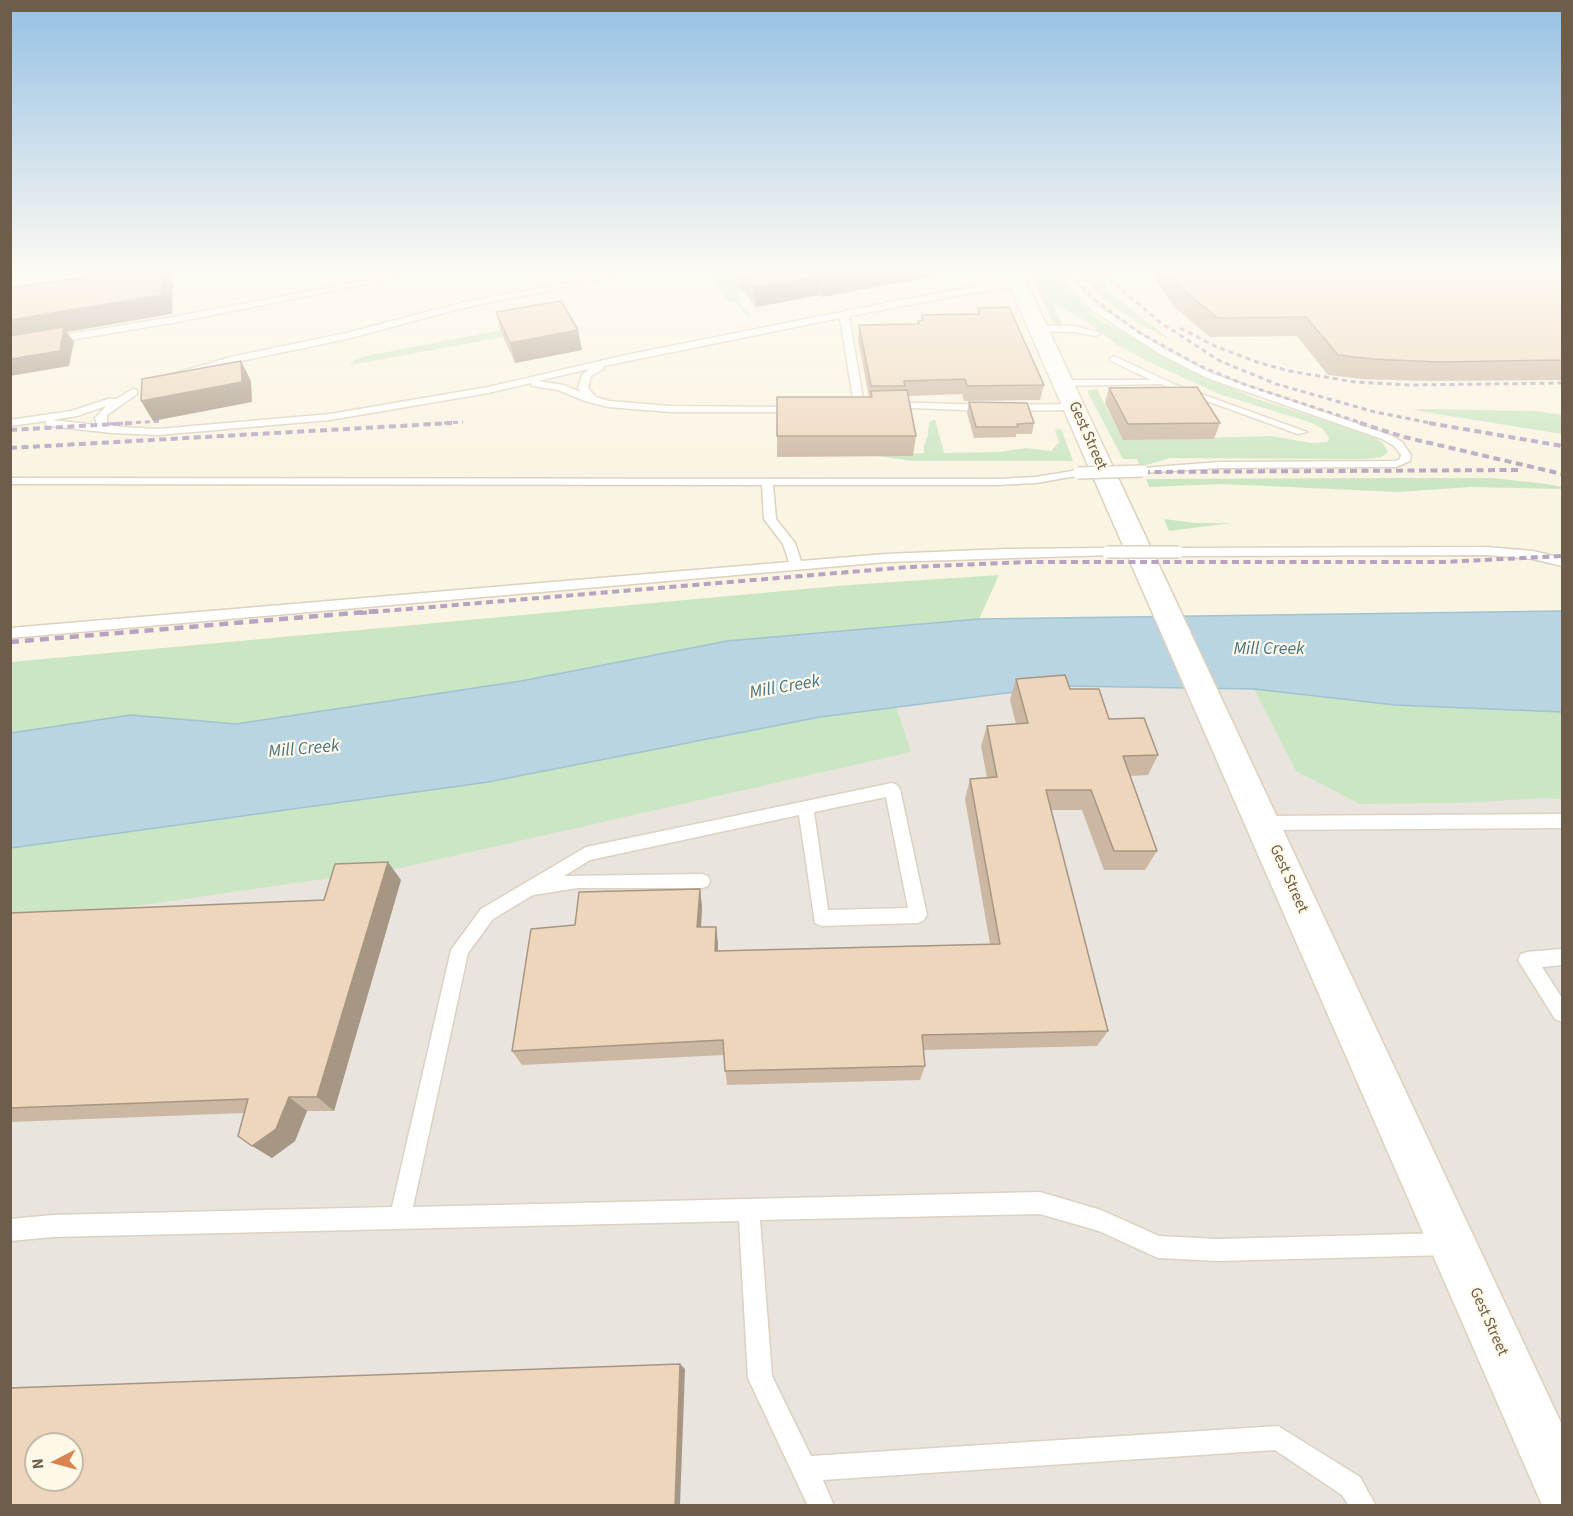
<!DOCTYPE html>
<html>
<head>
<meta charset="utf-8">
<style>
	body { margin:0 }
	#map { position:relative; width:1573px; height:1516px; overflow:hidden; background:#faf4e2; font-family:"Source Sans 3",sans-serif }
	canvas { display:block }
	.frame { position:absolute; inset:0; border:12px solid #6f5d4b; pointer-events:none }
	.north { position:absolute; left:24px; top:1432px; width:60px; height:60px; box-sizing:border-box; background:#fdf8e7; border:2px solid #c4baa9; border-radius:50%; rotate:264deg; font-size:16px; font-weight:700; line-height:24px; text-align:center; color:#6f5d4b }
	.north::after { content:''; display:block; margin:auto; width:21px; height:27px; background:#da8351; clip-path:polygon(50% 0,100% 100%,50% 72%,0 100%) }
</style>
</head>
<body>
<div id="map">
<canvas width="1573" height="1516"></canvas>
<div class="frame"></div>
<div class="north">N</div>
</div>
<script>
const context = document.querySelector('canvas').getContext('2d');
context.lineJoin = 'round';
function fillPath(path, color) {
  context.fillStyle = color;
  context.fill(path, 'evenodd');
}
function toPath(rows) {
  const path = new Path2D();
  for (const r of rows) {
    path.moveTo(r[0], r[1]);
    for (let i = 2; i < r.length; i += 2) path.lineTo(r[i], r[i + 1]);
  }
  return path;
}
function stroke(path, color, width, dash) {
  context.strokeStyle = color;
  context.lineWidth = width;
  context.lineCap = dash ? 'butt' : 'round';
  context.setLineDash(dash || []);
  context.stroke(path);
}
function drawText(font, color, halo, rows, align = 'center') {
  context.font = font + ' "Source Sans 3",sans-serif';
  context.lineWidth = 4.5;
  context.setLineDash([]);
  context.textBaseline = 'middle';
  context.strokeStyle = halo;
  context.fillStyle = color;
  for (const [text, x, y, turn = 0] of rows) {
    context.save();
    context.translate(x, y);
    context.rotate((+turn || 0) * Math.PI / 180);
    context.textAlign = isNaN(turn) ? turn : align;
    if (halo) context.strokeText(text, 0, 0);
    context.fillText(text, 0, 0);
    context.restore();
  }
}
fillPath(toPath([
	[1061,686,1254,689,1395,705,1562,712,1562,1505,11,1505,10,848,120,832,820,717],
	[36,1444,72,1444,72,1480,36,1480]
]), '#e9e4dd');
fillPath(toPath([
	[710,273,740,273,742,290,737,293,738,298,742,300,738,302,752,316,748,317,735,302,730,303,715,285],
	[1029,273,1053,273,1095,317,1188,369,1254,398,1370,435,1383,443,1388,452,1382,457,1363,459,1170,458,1140,467,1137,459,1123,459,1087,391,1097,389,1123,440,1271,436,1312,443,1327,442,1329,438,1323,429,1312,423,1219,394,1158,366,1121,347,1078,316,1052,303,1063,326,1055,325],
	[1079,273,1097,274,1113,295,1172,341,1139,324,1117,309,1098,294],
	[554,320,501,332,503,337,350,365,354,360,366,356],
	[1419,409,1536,411,1562,415,1562,434,1413,410],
	[935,419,944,453,999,452,1026,448,1051,451,1059,442,1055,430,1061,429,1073,461,913,461,878,456,924,453,924,446,928,435,929,422],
	[1383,478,1493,478,1546,484,1562,487,1562,489,1470,487,1398,492,1222,484,1149,487,1146,479],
	[1164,519,1195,523,1231,523,1169,531],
	[999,575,979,619,727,641,521,681,236,724,131,715,11,733,11,662,849,585],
	[1254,689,1395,705,1562,712,1562,799,1545,798,1456,803,1360,804,1296,771],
	[896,707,911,752,400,868,11,924,10,848,120,832,820,717]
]), '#cbe6c2');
const water = toPath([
	[1562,611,1562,712,1395,705,1254,689,1061,686,820,717,488,782,11,848,11,733,131,715,236,724,521,681,727,641,979,619,1562,611]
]);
fillPath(water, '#b8d5e1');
stroke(water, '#a0c3d2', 1.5);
const lane = toPath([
	[406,273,422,273,178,322,52,343,47,340,52,337,178,316,406,273],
	[618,273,634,273,462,308,347,339,236,362,173,378,168,375,235,356,346,333,461,303,618,273],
	[1056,273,1064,273,1099,307,1166,350,1213,374,1390,435,1402,442,1411,455,1410,461,1396,467,1220,468,1139,473,1137,471,1143,468,1220,462,1395,461,1400,459,1401,455,1394,446,1382,439,1207,378,1160,354,1093,311,1056,273],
	[1019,282,1022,283,1022,287,995,289,849,316,864,405,859,408,854,405,840,318,604,366,603,369,591,376,588,388,596,397,609,401,670,406,800,407,800,411,796,412,670,412,608,407,585,401,558,390,532,386,531,383,488,393,330,420,158,435,112,433,50,426,46,425,46,421,10,426,10,420,71,411,108,399,116,399,133,389,137,390,137,394,107,415,107,423,122,427,158,429,330,414,488,387,626,355,896,301,995,283,1019,282],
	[589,369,582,375,578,388,581,392,563,385,538,381,589,369],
	[106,406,95,418,97,425,52,420,77,416,106,406],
	[1039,326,1074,326,1101,333,1096,336,1074,332,1036,331,1034,329,1039,326],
	[1114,356,1176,385,1307,432,1298,434,1160,384,1063,386,1058,383,1063,380,1151,380,1111,361,1109,359,1114,356],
	[891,402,988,405,1074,404,1079,407,1074,410,988,411,887,407,887,403,891,402],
	[1078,470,1082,471,1082,475,1036,483,997,485,773,485,776,519,795,543,801,561,886,554,1006,549,1107,548,1111,549,1111,555,886,562,10,638,10,628,789,562,783,544,764,519,762,485,10,484,10,478,997,479,1036,477,1078,470],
	[1486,547,1533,551,1562,558,1562,566,1533,559,1486,555,1179,556,1173,552,1179,548,1486,547],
	[892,783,897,785,900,789,927,915,924,920,918,923,821,926,815,923,799,815,590,860,564,876,702,874,708,876,710,881,708,886,702,888,578,888,533,895,493,919,468,953,413,1207,1040,1192,1101,1210,1159,1236,1217,1239,1448,1233,1456,1236,1459,1244,1456,1252,1448,1255,1217,1261,1158,1258,1099,1231,1040,1214,760,1220,772,1376,811,1456,1278,1426,1360,1477,1376,1506,1349,1506,1342,1495,1275,1450,823,1480,834,1506,808,1506,748,1378,739,1221,53,1237,10,1241,10,1219,53,1215,392,1207,451,950,481,909,586,847,892,783],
	[886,797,908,908,828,910,814,812,886,797],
	[1562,814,1562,828,1263,830,1257,828,1255,823,1257,818,1263,816,1562,814],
	[1562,949,1562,965,1542,967,1562,998,1562,1022,1555,1019,1518,960,1521,954,1527,952,1562,949]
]);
const secondary = toPath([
	[1004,273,1022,273,1562,1425,1562,1506,1542,1505,1004,273]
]);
stroke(lane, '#ddd1bf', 3);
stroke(secondary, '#ded0ba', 3);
fillPath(lane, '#fff');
fillPath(secondary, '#fff');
stroke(toPath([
	[1069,273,1096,301,1140,333,1200,366,1246,385,1365,424],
	[1102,273,1161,323,1220,361,1276,384,1375,412,1436,424],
	[1180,328,1217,347,1257,362,1289,371,1355,382,1411,385,1562,383],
	[109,424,162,421],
	[426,424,463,422]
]), '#b7a2c1', 3, [5, 4]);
stroke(toPath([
	[1360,423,1404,437,1562,474],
	[1429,423,1562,446],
	[10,430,134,423],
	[10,448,452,423],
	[1143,472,1518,470],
	[360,613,909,567,1029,562,1444,562,1562,556]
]), '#b7a2c1', 4, [7, 4.5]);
stroke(toPath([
	[10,642,378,611]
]), '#b7a2c1', 4.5, [9, 6]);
const laneBridge = toPath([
	[1078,473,1143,471],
	[1107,552,1179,552]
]);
stroke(laneBridge, '#ddd1bf', 14, []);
stroke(laneBridge, '#fff', 11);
fillPath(toPath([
	[739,273,950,273,822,297,820,295,756,307,740,288],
	[1154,273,1563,273,1563,380,1426,381,1361,379,1328,375,1297,336,1210,337,1174,307,1153,276],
	[978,308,1044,385,1040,400,964,401,962,394,908,396,916,436,913,456,777,457,777,397,869,397,858,340,859,325,917,324,918,321,921,321,922,315,977,314],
	[496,312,582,350,515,363,501,332],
	[1109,388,1220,423,1214,439,1123,440,1105,403],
	[969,402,1034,423,1032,434,1016,434,1016,437,974,438,967,413],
	[1016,679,1070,689,1109,719,1158,755,1148,775,1130,776,1157,851,1145,870,1104,870,1082,810,1051,810,1108,1031,1097,1046,923,1050,925,1066,920,1080,727,1085,724,1055,522,1065,512,1051,575,925,700,889,702,907,701,927,716,927,718,944,718,951,990,944,965,799,970,779,987,778,981,746,987,726,1016,724,1010,700],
	[401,880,334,1111,307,1111,295,1141,272,1158,244,1113,10,1122,10,913,324,900]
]), '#ccb8a2');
fillPath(toPath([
	[163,273,167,273,173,284,172,314,67,332,74,342,69,366,10,376,10,320],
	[852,273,950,273,822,297,823,278],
	[821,276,820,295,756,307,755,288],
	[578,330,582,350,515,363,510,343],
	[241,361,251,381,252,402,153,421,141,401],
	[388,862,401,880,334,1111,317,1097],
	[700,889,702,907,700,944,697,927],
	[716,927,718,944,718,968,715,951],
	[289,1097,307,1111,295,1141,272,1158,252,1146],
	[680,1364,685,1369,680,1506,675,1506]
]), '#a69684');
const building = toPath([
	[113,273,163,273,161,295,10,320,11,288,113,273],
	[742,273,852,273,823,278,821,276,755,288,742,273],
	[1169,273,1563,273,1563,360,1438,362,1372,359,1338,355,1306,317,1218,318,1180,288,1169,273],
	[561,301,578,330,510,343,496,312,561,301],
	[1009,307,1044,385,967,386,965,379,904,381,905,386,871,386,859,325,919,324,918,321,923,320,922,315,980,314,978,308,1009,307],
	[64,327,60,351,10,359,10,336,64,327],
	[241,361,242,382,141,401,142,379,241,361],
	[1197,387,1220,423,1128,424,1109,388,1197,387],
	[907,390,916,436,777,436,777,397,872,397,871,391,874,391,907,390],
	[969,402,1027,403,1034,423,1017,424,1018,427,976,427,969,402],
	[1065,675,1070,689,1099,689,1109,719,1144,718,1158,755,1123,756,1157,851,1114,851,1091,790,1046,790,1108,1031,922,1035,925,1066,725,1071,723,1040,512,1051,531,929,575,925,579,892,700,889,697,927,716,927,715,951,1000,944,970,779,997,777,987,726,1028,723,1016,679,1065,675],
	[388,862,317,1097,289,1097,276,1129,252,1146,238,1136,248,1099,10,1108,10,913,324,900,335,864,388,862],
	[680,1364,675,1506,10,1506,10,1388,680,1364],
	[36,1444,72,1444,72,1480,36,1480,36,1444]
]);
fillPath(building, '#edd6bc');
stroke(building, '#a69684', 1.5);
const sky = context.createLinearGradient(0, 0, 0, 485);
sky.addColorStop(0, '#95c1e5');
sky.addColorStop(0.56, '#fdfaf2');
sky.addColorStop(1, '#fdfaf200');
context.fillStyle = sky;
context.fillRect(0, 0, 1573, 485);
drawText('16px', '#6f5d4b', '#fdf8e7', [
	["Gest Street",1087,436,66],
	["Gest Street",1288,879,66],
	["Gest Street",1488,1322,66]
]);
drawText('italic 18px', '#4a7487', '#fdf8e7', [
	["Mill Creek",1269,650],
	["Mill Creek",785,688,-10],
	["Mill Creek",304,750,-5]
]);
</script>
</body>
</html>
